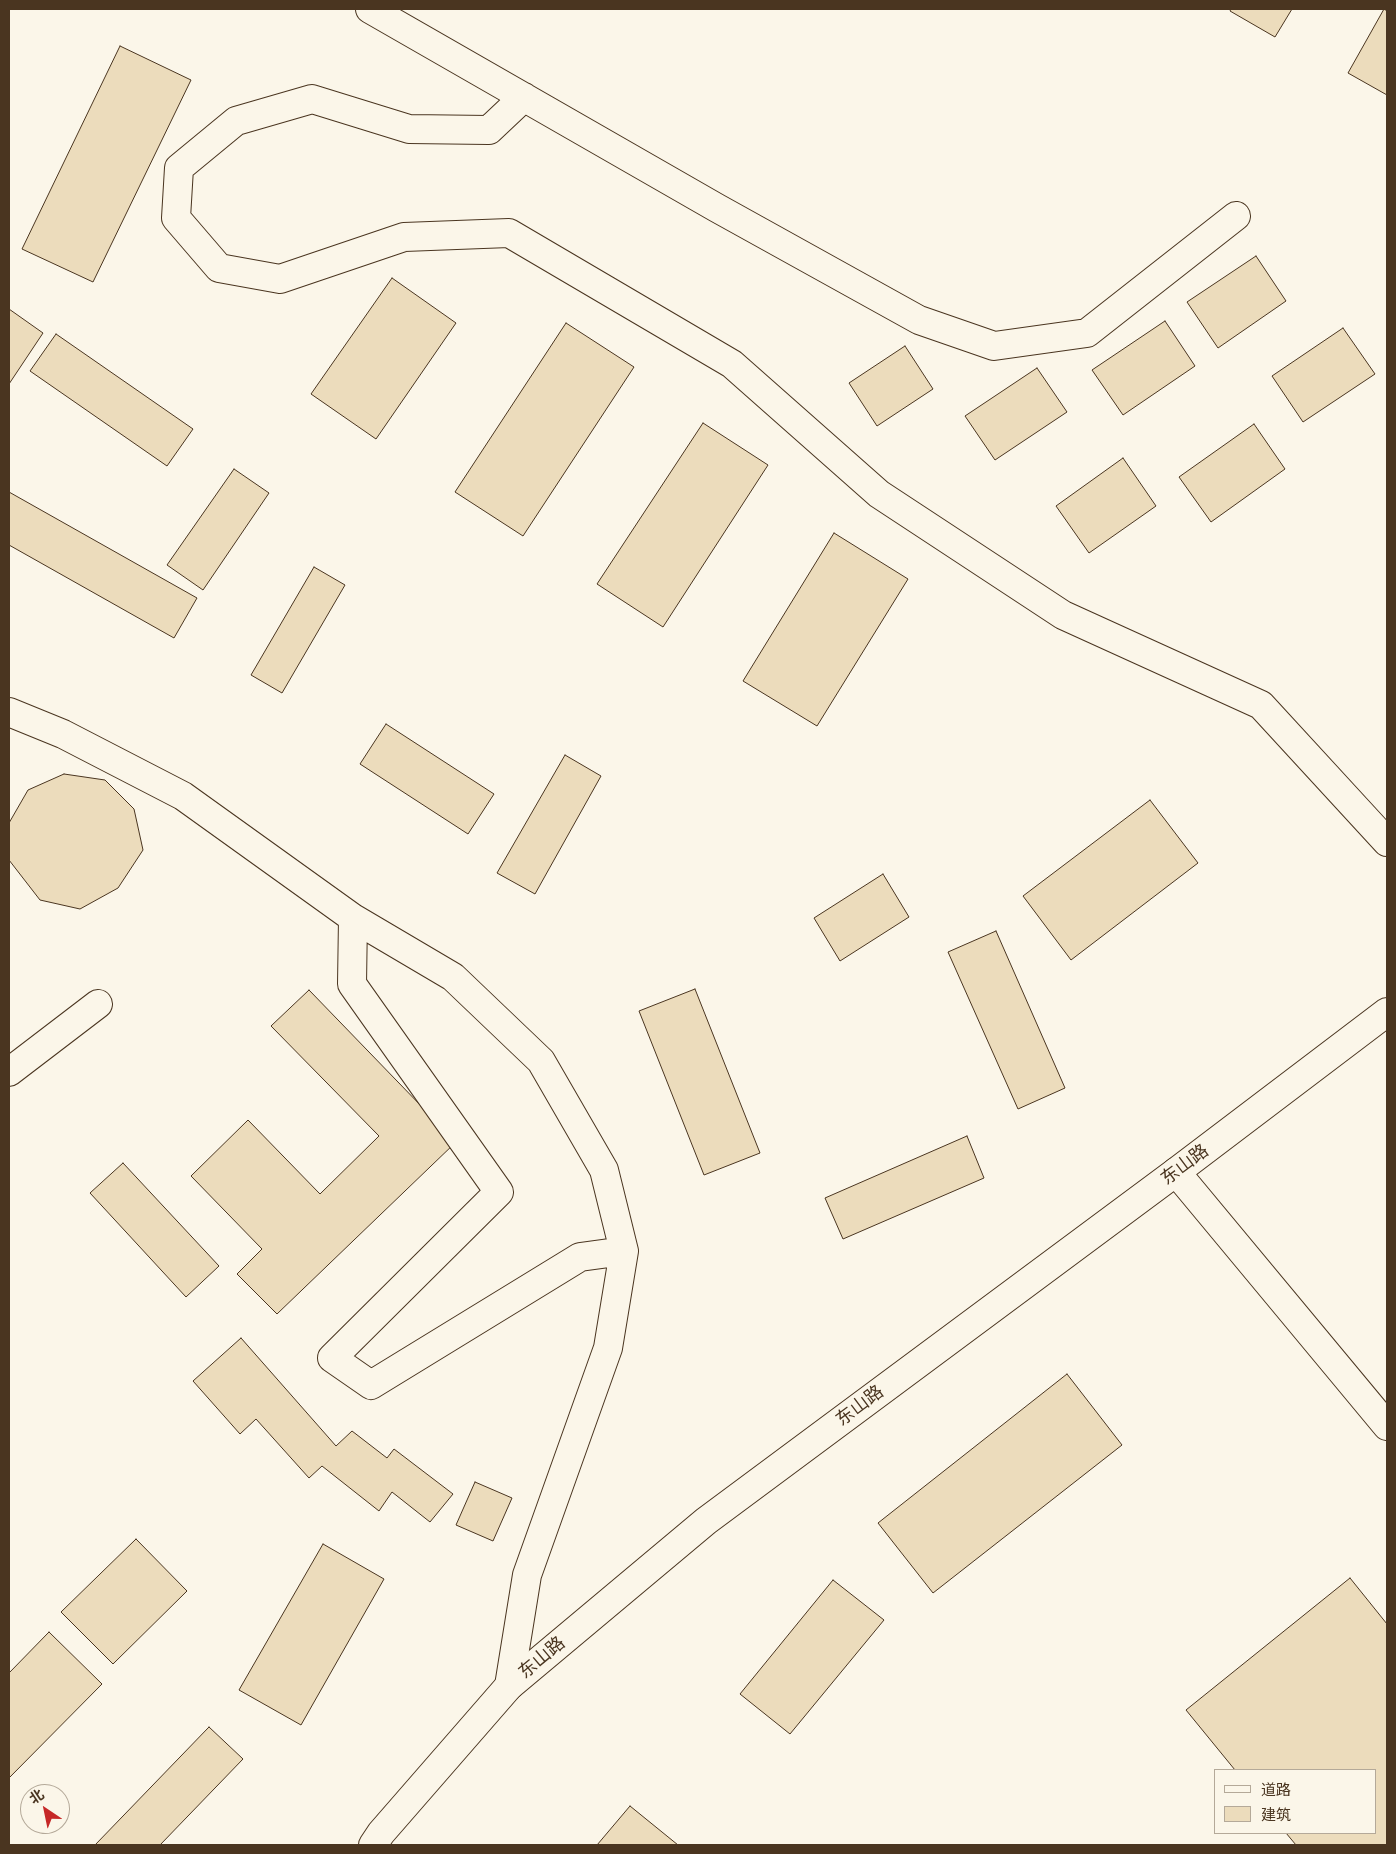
<!DOCTYPE html>
<html>
<head>
<meta charset="utf-8">
<style>
	body { margin:0 }
	#map { position:relative; width:1396px; height:1854px; overflow:hidden; background:#fbf6e9; font-family:Rubik,"Noto Sans SC",sans-serif }
	canvas { display:block }
	.frame { position:absolute; inset:0; border:10px solid #4a3520; pointer-events:none }
	.legend { position:absolute; left:1214px; top:1769px; width:162px; height:65px; box-sizing:border-box; background:#fbf6e9; border:1px solid #b4a999; margin:0; padding:6px 9px; list-style:none; font-size:15px; color:#4a3520 }
	.legend li { display:flex; align-items:center; gap:10px; height:25px }
	.legend b { width:25px; border:1px solid #b4a999 }
	.north { position:absolute; left:20px; top:1784px; width:50px; height:50px; box-sizing:border-box; background:#fbf6e9; border:1px solid #b4a999; border-radius:50%; rotate:326deg; font-size:14px; font-weight:700; line-height:20px; text-align:center; color:#4a3520 }
	.north::after { content:''; display:block; margin:auto; width:18px; height:22px; background:#c62828; clip-path:polygon(50% 0,100% 100%,50% 72%,0 100%) }
</style>
</head>
<body>
<div id="map">
<canvas width="1396" height="1854"></canvas>
<div class="frame"></div>
<ul class="legend">
<li><b style="height:6px;background:#fbf6e9"></b>道路</li>
<li><b style="height:14px;background:#ecdcbc"></b>建筑</li>
</ul>
<div class="north">北</div>
</div>
<script>
const context = document.querySelector('canvas').getContext('2d');
context.lineJoin = 'round';
function fillPath(path, color) {
  context.fillStyle = color;
  context.fill(path, 'evenodd');
}
function toPath(rows) {
  const path = new Path2D();
  for (const r of rows) {
    path.moveTo(r[0], r[1]);
    for (let i = 2; i < r.length; i += 2) path.lineTo(r[i], r[i + 1]);
  }
  return path;
}
function stroke(path, color, width, dash) {
  context.strokeStyle = color;
  context.lineWidth = width;
  context.lineCap = dash ? 'butt' : 'round';
  context.setLineDash(dash || []);
  context.stroke(path);
}
function drawText(font, color, halo, rows, align = 'center') {
  context.font = font + ' Rubik,"Noto Sans SC",sans-serif';
  context.lineWidth = 4;
  context.setLineDash([]);
  context.textBaseline = 'middle';
  context.strokeStyle = halo;
  context.fillStyle = color;
  for (const [text, x, y, turn = 0] of rows) {
    context.save();
    context.translate(x, y);
    context.rotate((+turn || 0) * Math.PI / 180);
    context.textAlign = isNaN(turn) ? turn : align;
    if (halo) context.strokeText(text, 0, 0);
    context.fillText(text, 0, 0);
    context.restore();
  }
}
const building = toPath([
	[1231,9,1292,9,1275,37,1230,11,1231,9],
	[1384,9,1387,11,1387,95,1348,73,1384,9],
	[120,46,191,80,93,282,22,249,120,46],
	[1256,256,1286,301,1218,348,1187,302,1256,256],
	[392,278,456,323,376,439,311,394,392,278],
	[9,309,43,333,9,384,9,309],
	[1165,321,1195,366,1123,415,1092,370,1165,321],
	[566,323,634,367,523,536,455,492,566,323],
	[1343,328,1375,374,1303,422,1272,376,1343,328],
	[56,334,193,429,167,466,30,371,56,334],
	[905,346,933,389,877,426,849,383,905,346],
	[1037,368,1067,412,995,460,965,416,1037,368],
	[703,423,768,465,663,627,597,584,703,423],
	[1254,424,1285,469,1211,522,1179,477,1254,424],
	[1123,458,1156,506,1089,553,1056,506,1123,458],
	[234,469,269,493,203,590,167,565,234,469],
	[9,492,197,598,174,638,9,545,9,492],
	[834,533,908,579,817,726,743,681,834,533],
	[314,567,345,585,282,693,251,675,314,567],
	[386,724,494,794,468,834,360,764,386,724],
	[565,755,601,776,535,894,497,873,565,755],
	[64,774,105,780,134,809,143,850,118,888,80,909,40,900,9,860,9,863,9,823,28,790,64,774],
	[1150,800,1198,863,1071,960,1023,896,1150,800],
	[883,874,909,917,840,961,814,918,883,874],
	[996,931,1065,1088,1018,1109,948,952,996,931],
	[695,989,760,1153,704,1175,639,1011,695,989],
	[309,990,456,1142,277,1314,237,1274,262,1249,191,1176,248,1120,320,1194,379,1136,271,1026,309,990],
	[967,1136,984,1178,843,1239,825,1198,967,1136],
	[123,1163,219,1266,186,1297,90,1193,123,1163],
	[241,1338,336,1446,352,1431,387,1458,394,1449,453,1494,430,1522,392,1492,379,1511,322,1466,309,1478,256,1419,240,1434,193,1381,241,1338],
	[1067,1374,1122,1445,933,1593,878,1523,1067,1374],
	[475,1482,512,1498,493,1541,456,1525,475,1482],
	[136,1539,187,1591,113,1664,61,1612,136,1539],
	[323,1544,384,1579,301,1725,239,1690,323,1544],
	[1350,1578,1387,1624,1387,1845,1296,1845,1286,1833,1375,1833,1375,1770,1235,1770,1186,1710,1350,1578],
	[833,1580,884,1620,790,1734,740,1694,833,1580],
	[49,1632,102,1684,9,1778,9,1673,49,1632],
	[209,1727,243,1759,160,1845,95,1845,209,1727],
	[630,1806,678,1845,597,1845,630,1806]
]);
fillPath(building, '#ecdcbc');
stroke(building, '#4a3520', 1);
const minor = toPath([
	[370,9,717,208,919,320,994,346,1087,333,1236,216],
	[524,97,489,130,409,129,312,99,236,121,179,168,176,218,219,268,280,279,404,237,509,233,732,364,879,494,1063,615,1261,705,1387,842],
	[9,712,63,734,183,796,353,918,453,977,541,1061,604,1170,624,1251,608,1348,527,1575,509,1686],
	[353,918,352,984,499,1192,332,1358,371,1385,580,1257,624,1251],
	[9,1072,98,1004],
	[1176,1172,1387,1426]
]);
const major = toPath([
	[373,1845,381,1833,509,1686,706,1521,1176,1172,1387,1012]
]);
stroke(minor, '#4a3520', 30);
stroke(major, '#4a3520', 30);
stroke(minor, '#fbf6e9', 28);
stroke(major, '#fbf6e9', 28);
drawText('18px', '#4a3520', '#fbf6e9', [
	["东山路",1185,1165,-37],
	["东山路",860,1406,-37],
	["东山路",542,1658,-40]
]);
</script>
</body>
</html>
